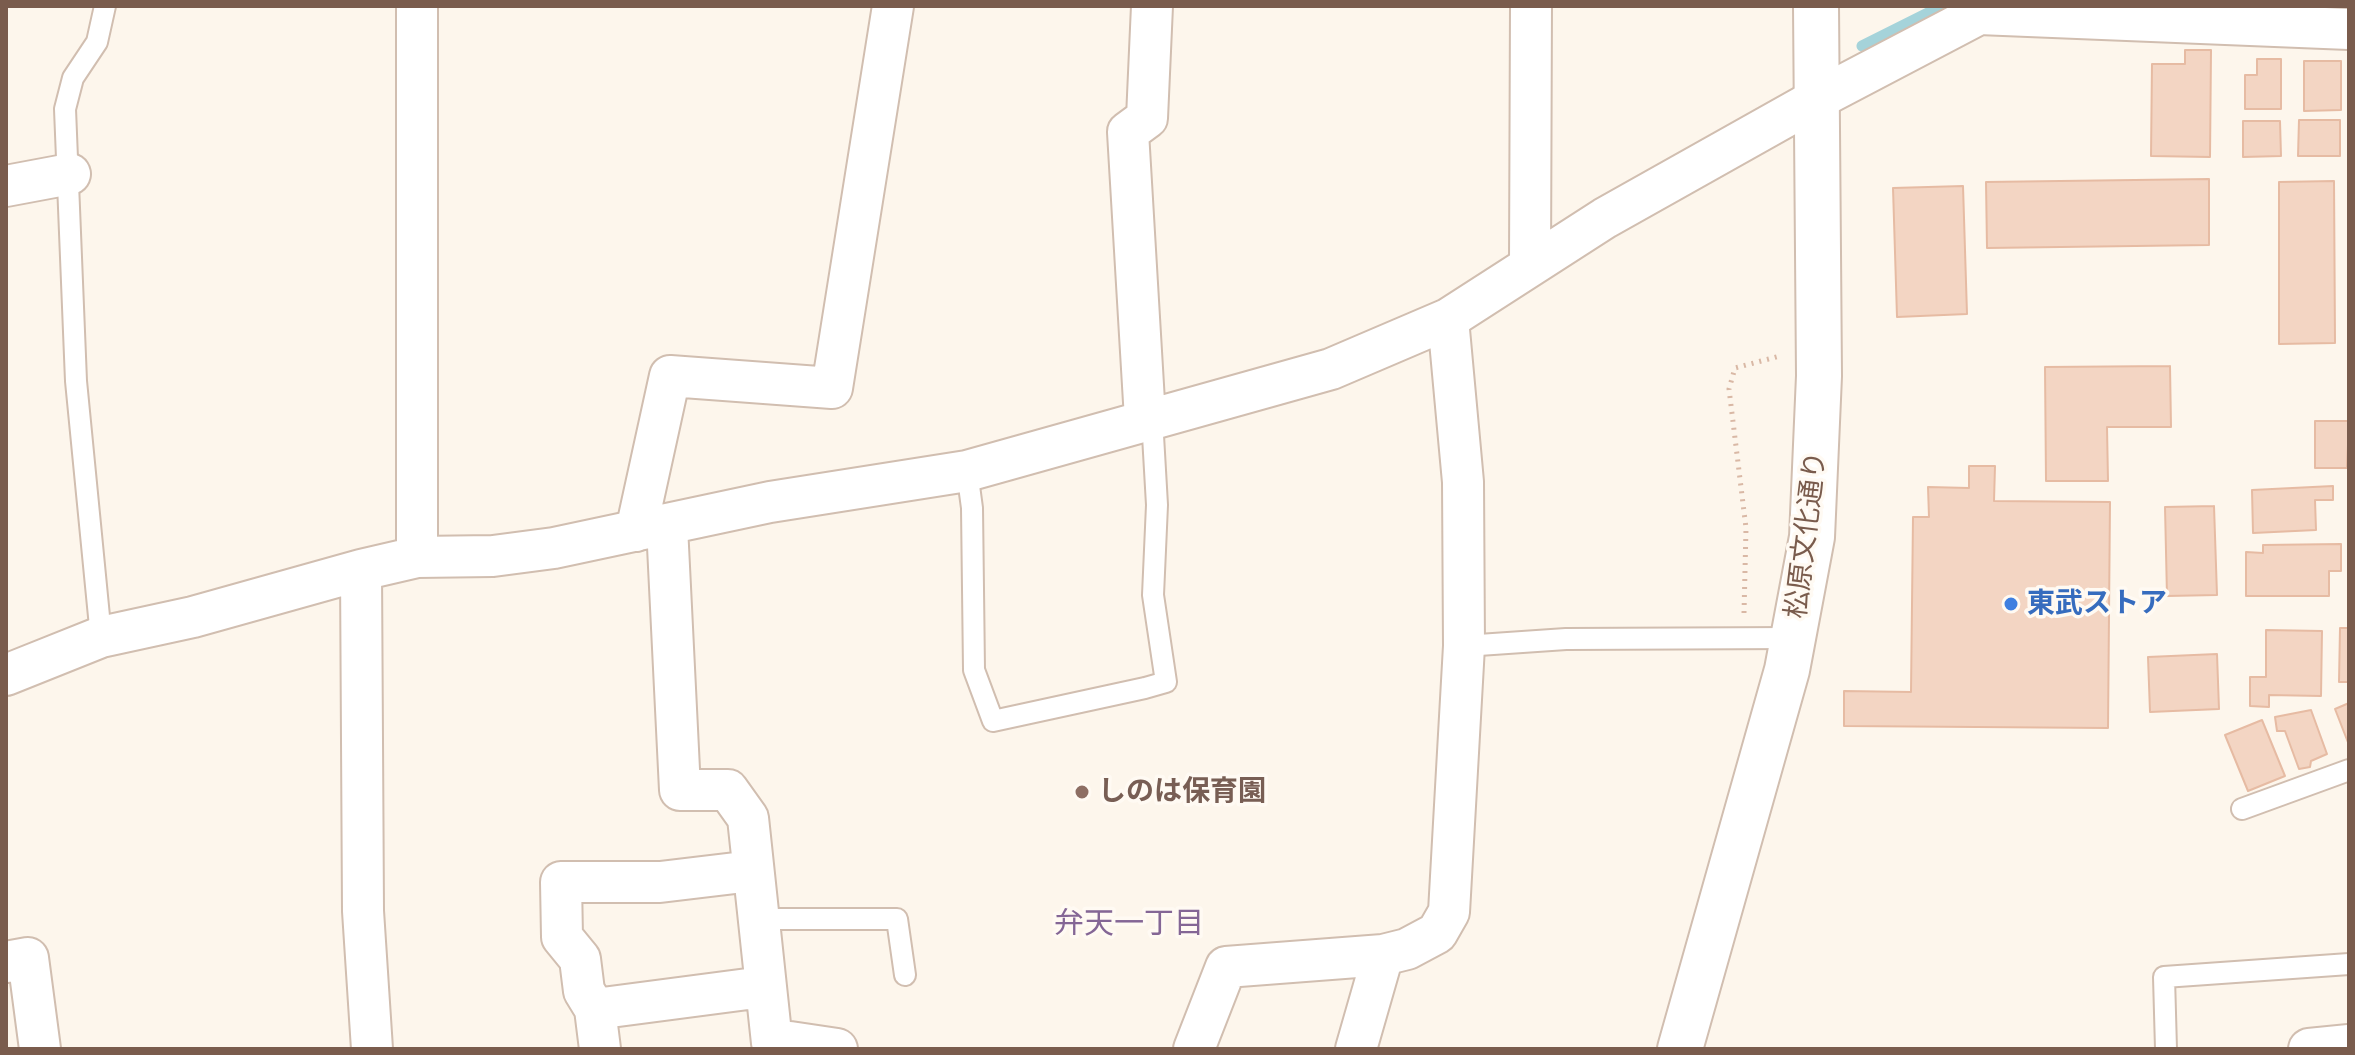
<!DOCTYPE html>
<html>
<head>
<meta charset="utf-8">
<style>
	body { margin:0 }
	#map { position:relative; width:2355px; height:1055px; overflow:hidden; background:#fdf6ec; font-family:"Fira Sans",sans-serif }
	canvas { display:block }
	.frame { position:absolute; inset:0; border:8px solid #7a5c4d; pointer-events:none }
</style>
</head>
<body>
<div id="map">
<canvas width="2355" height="1055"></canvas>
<div class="frame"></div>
</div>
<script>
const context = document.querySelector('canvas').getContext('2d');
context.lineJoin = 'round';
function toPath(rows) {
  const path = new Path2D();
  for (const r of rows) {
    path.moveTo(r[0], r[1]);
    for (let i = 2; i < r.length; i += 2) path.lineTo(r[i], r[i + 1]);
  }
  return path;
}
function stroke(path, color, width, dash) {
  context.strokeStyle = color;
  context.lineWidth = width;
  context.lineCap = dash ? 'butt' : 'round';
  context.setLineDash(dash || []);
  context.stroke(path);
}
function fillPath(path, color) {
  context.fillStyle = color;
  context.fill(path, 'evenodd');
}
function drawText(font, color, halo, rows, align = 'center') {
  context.font = font + ' "Fira Sans","Noto Sans JP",sans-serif';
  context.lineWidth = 7;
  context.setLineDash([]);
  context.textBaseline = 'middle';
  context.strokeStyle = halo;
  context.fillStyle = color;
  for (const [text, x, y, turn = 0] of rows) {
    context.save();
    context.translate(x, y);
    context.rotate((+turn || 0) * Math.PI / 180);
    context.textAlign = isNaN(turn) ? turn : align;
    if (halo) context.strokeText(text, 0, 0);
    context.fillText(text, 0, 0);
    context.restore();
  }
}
stroke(toPath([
	[1862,46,1942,6]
]), '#a5d3da', 11);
const building = toPath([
	[2185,50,2211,50,2210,157,2151,156,2152,64,2185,64,2185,50],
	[2257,59,2281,59,2281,109,2245,109,2245,75,2257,75,2257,59],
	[2304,61,2341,61,2341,110,2304,111,2304,61],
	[2299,120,2340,120,2340,156,2298,156,2299,120],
	[2243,121,2280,121,2281,156,2243,157,2243,121],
	[2209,179,2209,245,1987,248,1986,182,2209,179],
	[2334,181,2335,343,2279,344,2279,182,2334,181],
	[1963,186,1967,314,1897,317,1893,188,1963,186],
	[2170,366,2171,427,2107,427,2108,481,2046,481,2045,367,2170,366],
	[2315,421,2349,421,2347,468,2315,468,2315,421],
	[1969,466,1995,466,1994,501,2110,502,2108,728,1844,726,1844,691,1911,692,1913,517,1929,517,1928,487,1969,488,1969,466],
	[2333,486,2333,500,2315,500,2316,530,2253,533,2252,490,2333,486],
	[2214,506,2217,595,2167,596,2165,507,2214,506],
	[2341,544,2341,571,2329,571,2329,596,2246,596,2246,552,2263,553,2263,545,2341,544],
	[2340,628,2349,628,2349,682,2339,682,2340,628],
	[2266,630,2322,631,2321,696,2269,695,2269,707,2250,706,2250,677,2266,677,2266,630],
	[2217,654,2219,709,2150,712,2148,657,2217,654],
	[2349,703,2349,745,2335,709,2349,703],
	[2311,710,2327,754,2311,761,2310,767,2299,769,2285,731,2277,731,2275,717,2311,710],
	[2262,720,2285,776,2248,791,2225,735,2262,720]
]);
fillPath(building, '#f3d5c3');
stroke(building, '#e6bba3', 2);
const service = toPath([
	[967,471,972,508,974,670,993,721,1145,688,1166,682,1153,595,1157,505,1152,418],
	[101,637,76,381,65,109,73,78,97,42,105,6],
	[1464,646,1566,639,1794,638],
	[2242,809,2349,770],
	[760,919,897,919,905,975],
	[2166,1049,2164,977,2349,964]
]);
const minor = toPath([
	[417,6,417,557],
	[6,186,70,174],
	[1530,263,1531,6],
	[1145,419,1128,132,1147,118,1152,6],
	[667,526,680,790,728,790,748,818,772,1043,790,1042,837,1049],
	[636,531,670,376,832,388,893,6],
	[361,570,363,911,372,1049],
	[6,675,101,637,193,617,361,570,417,557,493,556,554,548,770,502,967,471,1331,369,1448,319,1605,218,1817,99,1979,14,2349,29],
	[6,962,28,958,40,1049],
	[595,1009,763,987],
	[600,1049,595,1009,584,991,580,959,562,937,561,882,660,882,752,871],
	[1194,1049,1226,967,1383,955,1407,949,1437,933,1449,912,1464,646,1463,482,1448,319],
	[1356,1049,1383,955],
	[2309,1049,2349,1045]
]);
const tertiary = toPath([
	[1680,1049,1787,670,1812,537,1819,376,1816,6]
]);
stroke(service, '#d1beb0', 24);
stroke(minor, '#d1beb0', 44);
stroke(tertiary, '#d1beb0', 48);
stroke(toPath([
	[1744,613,1746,528,1729,389,1735,368,1780,356]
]), '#d9b8a5', 5, [2, 6]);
stroke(service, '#fff', 20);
stroke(minor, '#fff', 40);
stroke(tertiary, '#fff', 44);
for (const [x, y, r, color] of [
	[2011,604,8,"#3f7fe0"],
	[1082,792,8,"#8d6e63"]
]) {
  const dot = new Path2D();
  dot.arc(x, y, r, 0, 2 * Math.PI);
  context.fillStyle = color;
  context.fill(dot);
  stroke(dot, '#fffaf3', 3);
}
drawText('28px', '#7a5c4d', '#fffaf3', [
	["松原文化通り",1807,535,-83]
]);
drawText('bold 28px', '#366cbe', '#fffaf3', [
	["東武ストア",2027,604]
], 'left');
drawText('bold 28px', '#785e54', '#fffaf3', [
	["しのは保育園",1098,792]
], 'left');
drawText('30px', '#846695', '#fffaf3', [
	["弁天一丁目",1129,925]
]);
</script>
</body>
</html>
